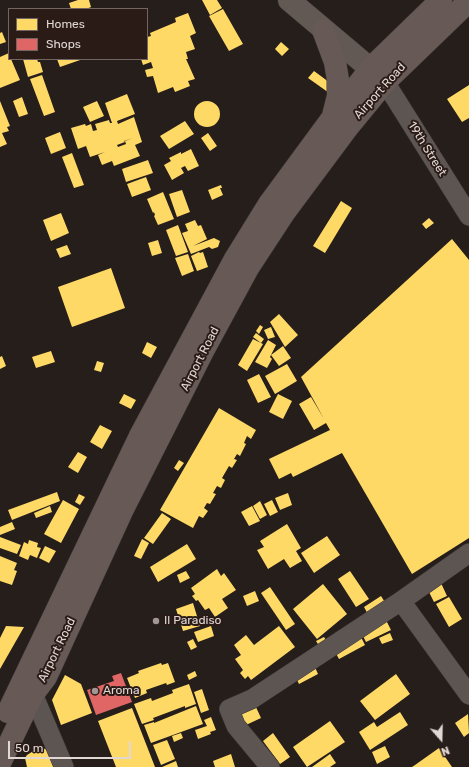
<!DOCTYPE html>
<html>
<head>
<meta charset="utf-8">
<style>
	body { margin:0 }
	#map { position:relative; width:469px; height:767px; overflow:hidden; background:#261e1b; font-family:Rubik,sans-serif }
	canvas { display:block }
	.legend { position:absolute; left:8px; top:8px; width:140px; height:52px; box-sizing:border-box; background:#2a1b17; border:1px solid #736662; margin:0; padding:5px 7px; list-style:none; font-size:12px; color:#e1d7d3 }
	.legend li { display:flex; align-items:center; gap:8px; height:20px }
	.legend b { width:20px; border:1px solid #736662 }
	.north { position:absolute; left:421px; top:719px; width:40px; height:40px; -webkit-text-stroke:3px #2a1b17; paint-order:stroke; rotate:160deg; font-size:11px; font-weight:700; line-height:16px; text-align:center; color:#e1d7d3 }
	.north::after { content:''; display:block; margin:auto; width:14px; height:18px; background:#e1d7d3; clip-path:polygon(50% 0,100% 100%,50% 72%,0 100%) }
	.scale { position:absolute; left:8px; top:741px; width:123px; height:18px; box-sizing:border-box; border:2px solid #e1d7d3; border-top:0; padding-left:5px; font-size:12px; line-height:14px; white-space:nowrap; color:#e1d7d3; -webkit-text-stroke:3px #2a1b17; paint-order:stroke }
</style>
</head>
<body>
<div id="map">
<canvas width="469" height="767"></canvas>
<ul class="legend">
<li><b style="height:11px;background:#ffd966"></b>Homes</li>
<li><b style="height:11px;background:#e06666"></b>Shops</li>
</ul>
<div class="north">N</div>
<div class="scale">50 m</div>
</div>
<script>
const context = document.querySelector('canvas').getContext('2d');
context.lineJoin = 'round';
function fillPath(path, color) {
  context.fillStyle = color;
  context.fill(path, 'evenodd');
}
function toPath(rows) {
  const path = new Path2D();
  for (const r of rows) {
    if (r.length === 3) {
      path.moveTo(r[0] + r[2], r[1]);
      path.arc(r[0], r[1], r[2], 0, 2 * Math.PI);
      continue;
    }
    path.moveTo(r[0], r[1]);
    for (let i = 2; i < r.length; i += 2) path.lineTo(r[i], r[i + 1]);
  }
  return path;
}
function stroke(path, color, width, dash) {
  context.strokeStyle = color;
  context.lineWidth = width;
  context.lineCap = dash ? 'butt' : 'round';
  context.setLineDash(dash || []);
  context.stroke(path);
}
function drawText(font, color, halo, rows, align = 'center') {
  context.font = font + ' Rubik,sans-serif';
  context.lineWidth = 4;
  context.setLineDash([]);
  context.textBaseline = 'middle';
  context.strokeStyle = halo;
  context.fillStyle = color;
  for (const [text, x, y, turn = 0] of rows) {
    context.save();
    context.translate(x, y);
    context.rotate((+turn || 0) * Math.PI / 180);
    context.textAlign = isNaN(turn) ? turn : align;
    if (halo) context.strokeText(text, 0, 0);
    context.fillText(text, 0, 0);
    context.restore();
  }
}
fillPath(toPath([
	[78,0,89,0,91,7,86,9,71,9,69,3],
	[202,0,217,0,222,8,210,15],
	[223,9,243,44,229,51,209,16],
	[188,13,196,33,190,36,195,49,186,52,188,59,186,59,195,79,188,81,190,86,175,92,173,87,158,93,153,76,147,77,145,70,153,68,151,62,143,65,141,59,147,59,147,37,151,36,150,33,176,22,175,18],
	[2,32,6,42,0,44,0,33],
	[281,42,289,49,282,56,275,49],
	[9,53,9,59,11,59,20,80,0,88,0,57],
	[23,59,37,59,38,62,40,62,43,72,28,77],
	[57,59,83,59,60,67],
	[314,71,337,88,332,95,308,78],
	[42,75,55,112,44,116,30,79],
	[469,85,469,118,462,122,447,99],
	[127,94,135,114,117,121,118,124,134,117,142,142,135,145,140,156,114,166,112,161,102,165,98,155,105,152,90,157,86,146,78,149,71,128,85,124,86,126,91,124,93,131,97,130,95,124,109,120,110,123,112,123,105,103],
	[133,138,125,141,126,144,118,147,117,145,125,142,124,141],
	[22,97,28,114,19,117,13,101],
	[207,114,13],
	[0,101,10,126,7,127,9,131,2,133,7,144,0,147],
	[97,101,104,116,90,122,83,107],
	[185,121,194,134,169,149,160,136],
	[60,132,66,148,51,154,45,138],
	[208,133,217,146,210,151,201,138],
	[191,149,199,166,188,171,185,166,181,168,184,173,172,180,164,165,171,161,169,158,181,152,181,154],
	[72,153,84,185,74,188,62,157],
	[148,160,153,173,126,182,122,169],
	[146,177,151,190,132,197,127,184],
	[221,185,222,188,220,188,223,195,212,200,208,190],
	[182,190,190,212,177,217,169,194],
	[163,192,174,219,158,225,154,216,155,215,154,212,153,213,147,199],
	[341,201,352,208,325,253,313,246],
	[61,213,69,233,51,241,43,220],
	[429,218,434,223,426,229,422,224],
	[195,220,198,226,201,225,207,239,193,246,214,238,220,241,218,247,212,249,209,247,191,254,182,233,188,231,185,224],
	[178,225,188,252,176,256,166,230],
	[452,239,469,260,469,538,412,574,342,453,293,477,291,473,279,479,269,459,330,430,326,423,314,430,299,404,311,397,324,419,301,377],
	[158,240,162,253,152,256,148,243],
	[67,245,71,254,60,258,56,249],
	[199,252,200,253,203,252,208,267,197,271,191,256],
	[188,254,194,271,182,276,175,258],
	[111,268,125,308,72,327,58,287],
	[279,314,298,335,285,347,270,322],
	[260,325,263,327,259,334,256,331],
	[271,327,275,337,268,339,264,330],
	[256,333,264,339,261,343,253,337],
	[253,339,263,344,247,371,238,365],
	[268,340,276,345,271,355,283,346,291,358,279,366,271,355,270,357,272,359,267,368,255,362],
	[147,342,157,347,151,358,142,353],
	[51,351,55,362,36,368,32,357],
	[2,356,6,366,0,369,0,357],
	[97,361,104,363,101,372,94,370],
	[287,364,297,381,275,394,265,376],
	[259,374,271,397,258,403,247,380],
	[124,394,136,400,131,409,119,403],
	[278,394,292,401,283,419,269,412],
	[219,408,256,430,251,439,247,436,244,443,246,444,240,456,237,454,234,459,237,460,232,468,229,466,222,478,225,480,221,488,217,486,213,493,216,494,210,504,207,503,204,508,208,511,203,518,199,516,193,528,160,510],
	[100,425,112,431,102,449,90,442],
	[78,452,87,457,78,473,68,467],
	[179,460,184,463,178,471,174,468],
	[57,492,60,501,12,520,8,510],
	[288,493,292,505,280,510,275,498],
	[79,494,85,497,80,505,75,502],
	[63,500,79,509,61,543,44,534],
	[272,500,278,512,270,516,264,504],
	[260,501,267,515,260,519,253,506],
	[50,506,52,512,36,518,34,513],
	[252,506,260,521,249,526,241,512],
	[162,513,171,519,153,544,144,538],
	[12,522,15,529,0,535,0,527],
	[287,524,301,548,296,551,302,561,290,568,284,559,268,569,257,550,264,547,260,541],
	[327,536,340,555,314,573,301,553],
	[0,537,21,545,17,554,0,548],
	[142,539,149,543,141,559,134,556],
	[29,540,38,543,37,547,41,548,37,558,30,555,28,560,19,556,24,542,28,544],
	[187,544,196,559,158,582,150,567],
	[45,546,56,551,49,563,39,558],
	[0,556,17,563,14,570,17,571,12,585,0,581],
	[217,569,221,576,224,573,236,590,222,599,228,608,215,617,209,608,205,610,198,600,196,601,192,596,195,594,191,588],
	[186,571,190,578,180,583,177,575],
	[350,571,369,599,356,607,338,579],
	[441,583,447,596,434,602,428,590],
	[323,584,347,614,317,639,293,609],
	[270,587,295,624,286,630,261,593],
	[255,591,259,601,247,606,243,596],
	[381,596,388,607,370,618,364,607],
	[449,597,462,619,449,627,436,604],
	[193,603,200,626,183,631,176,609],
	[386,620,391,630,366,642,361,632],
	[6,626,24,627,0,669,0,638],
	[211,626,214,636,198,642,194,632],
	[279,626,295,647,251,680,248,676,245,679,240,673,243,670,235,659,241,655,234,645,246,635,254,645],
	[359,633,365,645,339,659,333,648],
	[390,633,393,640,382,644,379,638],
	[324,637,329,645,321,649,316,641],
	[193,639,197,647,191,650,187,642],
	[161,663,162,665,168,663,175,682,167,685,166,683,146,690,147,693,135,698,127,678,139,673,138,671],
	[314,665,318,674,299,684,294,674],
	[195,671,197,676,189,680,187,675],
	[396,674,410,694,375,720,360,701],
	[65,675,81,684,92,713,61,725,52,700],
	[189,684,196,704,185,708,185,706,153,718,154,720,142,724,134,704,151,698,152,701,173,693,172,690],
	[202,689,209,710,201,713,194,692],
	[255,705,261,718,246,725,240,712],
	[196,706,203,724,151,743,144,725,154,722,154,723],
	[132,708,155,767,116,767,98,721],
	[400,712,408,725,370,750,359,732,374,722,377,727],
	[468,714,469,733,464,737,455,723],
	[211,717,216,730,210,732,211,734,198,739,195,730,207,726,204,720],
	[330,721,345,742,307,767,293,747],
	[181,733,183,738,174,742,172,736],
	[273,733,290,757,280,764,263,741],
	[167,740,175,759,161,765,153,745],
	[385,746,390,757,377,764,372,752],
	[43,748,51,752,55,767,27,767,25,758,27,755,35,750],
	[439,748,452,767,412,767,415,765],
	[231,754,235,767,215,767,213,761],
	[330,754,336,763,330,767,312,767],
	[176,761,178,767,162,767]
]), '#ffd966');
fillPath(toPath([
	[121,673,132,702,96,715,87,690,114,681,112,676]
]), '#e06666');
const minor = toPath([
	[385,82,469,216],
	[401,601,469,695],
	[33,694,64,767],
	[270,767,236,726,229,709,252,699,401,601,469,553]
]);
const secondary = toPath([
	[289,0,385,81]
]);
const primary = toPath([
	[323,30,335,62,338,80,338,96,333,116],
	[8,712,140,436,235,259,269,204,333,117,371,68,441,0],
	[0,763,33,694,46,677,123,509,203,351,248,268,284,213,348,127,385,82,469,1]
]);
stroke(minor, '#403938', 20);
stroke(secondary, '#403938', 23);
stroke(primary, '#403938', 23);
stroke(minor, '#5c5552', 19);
stroke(secondary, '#625854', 22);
stroke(primary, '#675a56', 22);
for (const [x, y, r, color] of [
	[156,621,4,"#a09693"],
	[95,691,4,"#a09693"]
]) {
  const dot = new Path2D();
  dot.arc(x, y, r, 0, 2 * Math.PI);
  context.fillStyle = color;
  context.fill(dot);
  stroke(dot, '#2a1b17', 1.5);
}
drawText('12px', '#e1d7d3', '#2a1b17', [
	["Airport Road",380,91,-48],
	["19th Street",427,149,58],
	["Airport Road",200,359,-63],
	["Airport Road",57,650,-64]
]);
drawText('12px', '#e1d7d3', '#2a1b17', [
	["Il Paradiso",164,621],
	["Aroma",103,691]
], 'left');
</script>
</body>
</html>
